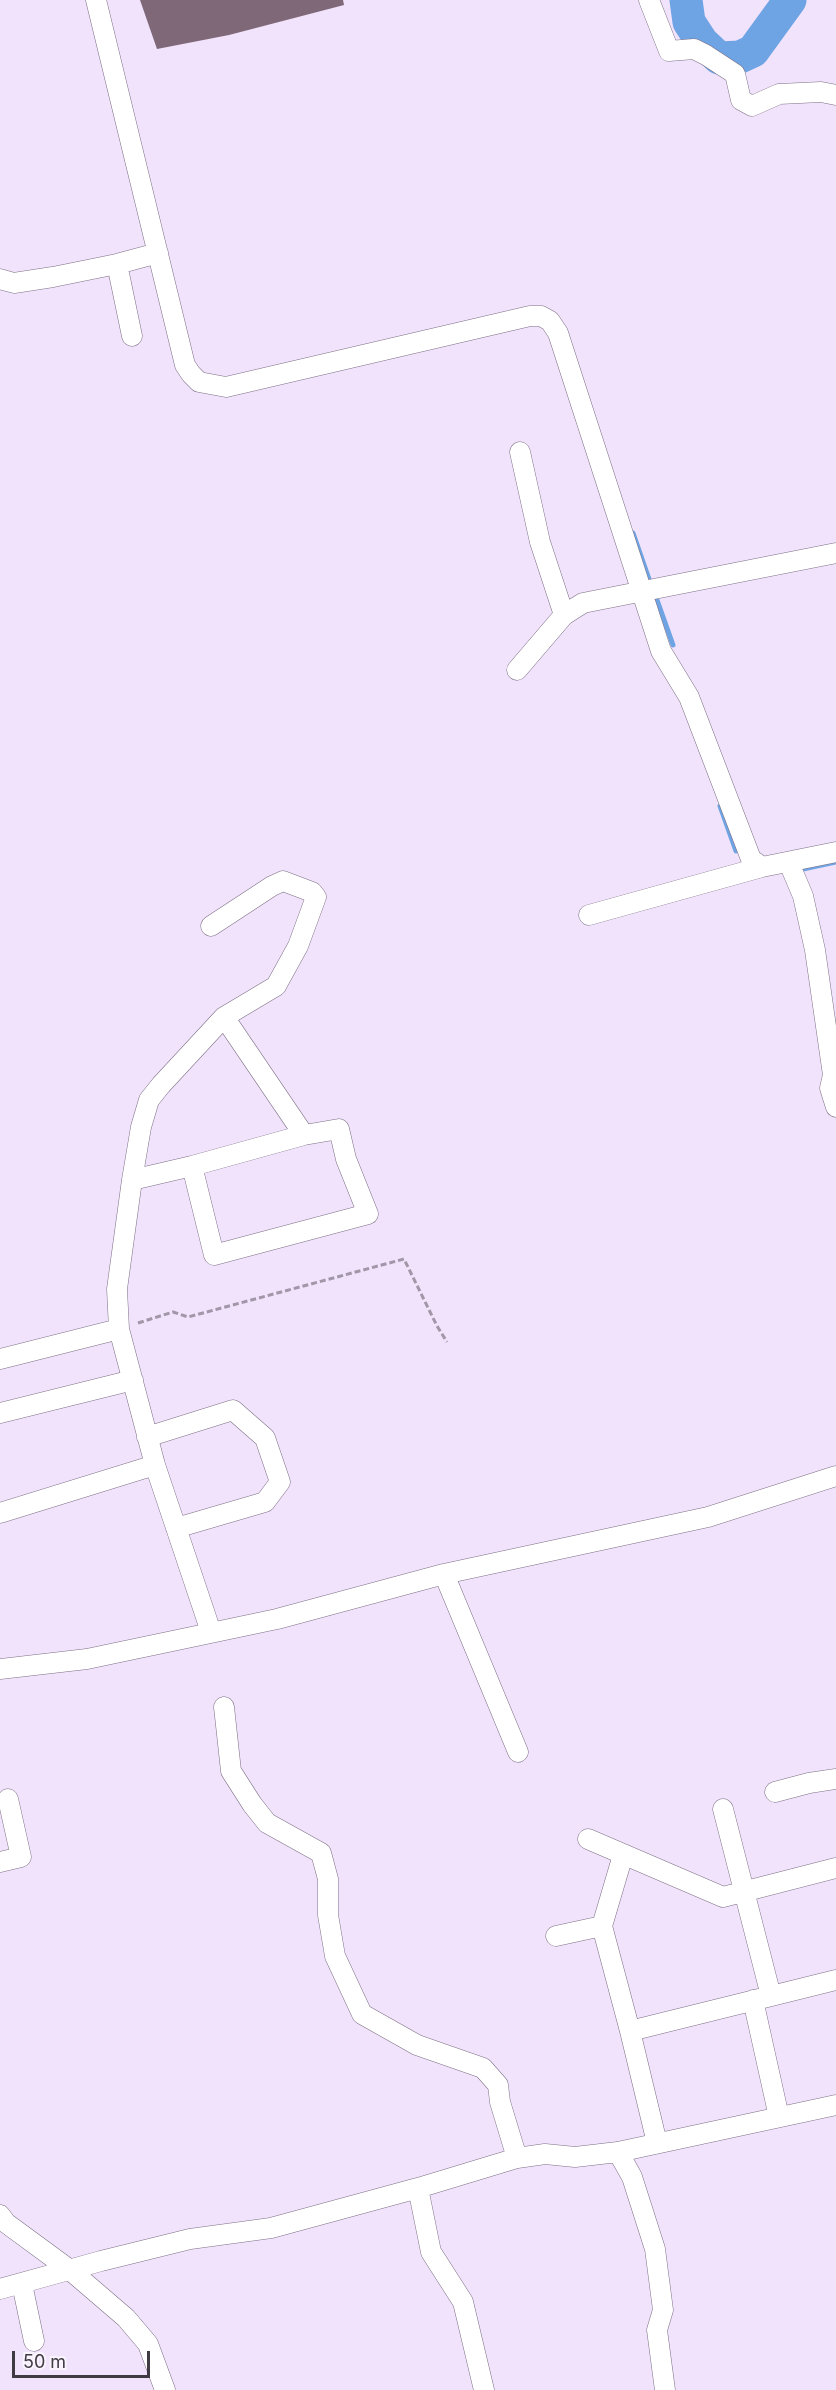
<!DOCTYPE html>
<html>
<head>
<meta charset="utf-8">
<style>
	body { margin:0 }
	#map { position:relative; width:836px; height:2390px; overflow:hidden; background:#f1e3fb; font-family:Inter,sans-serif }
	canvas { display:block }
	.scale { position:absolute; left:12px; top:2351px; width:138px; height:27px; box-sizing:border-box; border:3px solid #403a43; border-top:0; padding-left:8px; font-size:18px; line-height:21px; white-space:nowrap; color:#403a43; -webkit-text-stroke:4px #f9f4fe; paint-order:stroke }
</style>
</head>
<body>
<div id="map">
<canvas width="836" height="2390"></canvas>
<div class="scale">50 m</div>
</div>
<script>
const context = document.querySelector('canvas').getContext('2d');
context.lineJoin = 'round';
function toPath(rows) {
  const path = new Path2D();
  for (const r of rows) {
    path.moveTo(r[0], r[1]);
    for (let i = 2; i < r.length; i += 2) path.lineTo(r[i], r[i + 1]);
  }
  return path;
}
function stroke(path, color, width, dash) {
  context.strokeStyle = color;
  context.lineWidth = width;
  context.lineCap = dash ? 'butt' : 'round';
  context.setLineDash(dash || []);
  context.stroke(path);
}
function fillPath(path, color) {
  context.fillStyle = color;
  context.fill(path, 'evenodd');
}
stroke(toPath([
	[633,533,650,582],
	[657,600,673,645],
	[720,806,736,851],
	[803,869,836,862]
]), '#6fa4e4', 5);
stroke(toPath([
	[686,0,689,22,702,42,719,58,740,57,753,51,790,0]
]), '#6fa4e4', 33);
fillPath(toPath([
	[140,0,343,0,344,5,229,35,157,49]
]), '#7f6877');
const minor = toPath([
	[96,0,185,365,191,374,199,382,226,387,530,316,541,316,550,321,558,333,661,651,689,697,751,859,762,867,836,852],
	[649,0,669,51,694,49,706,55,735,74,741,100,752,106,779,94,821,92,836,95],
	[117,264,132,336],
	[0,279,14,283,53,277,117,264,158,253],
	[520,452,540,542,564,615],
	[517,670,564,615,583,603,836,553],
	[789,863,803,896,815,950,833,1075,830,1088,836,1107],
	[589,915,762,867],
	[224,1017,304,1135],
	[132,1180,192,1166,304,1135,339,1129,346,1159,368,1214,214,1255,192,1166],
	[0,1359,119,1329],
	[0,1413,133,1380],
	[147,1437,233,1410,265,1438,280,1482,265,1502,176,1528],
	[0,1513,155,1465],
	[444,1574,518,1752],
	[211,1632,155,1465,119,1329,117,1289,132,1180,141,1127,149,1100,161,1085,224,1017,276,986,298,946,316,897,312,892,283,881,272,886,211,926],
	[0,1669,87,1659,277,1619,444,1574,708,1517,836,1476],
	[224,1707,231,1771,252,1804,267,1823,321,1853,328,1879,328,1915,335,1956,362,2014,417,2045,483,2068,498,2085,500,2102,517,2158],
	[775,1792,809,1783,836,1779],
	[723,1809,771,1996],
	[588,1839,723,1897,836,1868],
	[623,1855,602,1926,630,2031,657,2143],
	[0,1862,21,1857,8,1799],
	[556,1936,602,1926],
	[753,2000,779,2117],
	[630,2031,836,1980],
	[618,2152,632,2177,655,2249,663,2310,657,2330,665,2390],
	[418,2188,431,2252,463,2302,484,2390],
	[0,2215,6,2223,70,2270,126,2318,148,2344,165,2390],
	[22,2284,34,2341],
	[0,2289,101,2261,190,2239,271,2228,418,2188,517,2158,545,2154,575,2157,618,2152,836,2105]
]);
stroke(minor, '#7d7085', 21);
stroke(toPath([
	[138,1323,173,1312,188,1317,404,1259,437,1326,447,1342]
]), '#a197a8', 3, [6, 3]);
stroke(minor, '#fff', 20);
</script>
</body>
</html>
